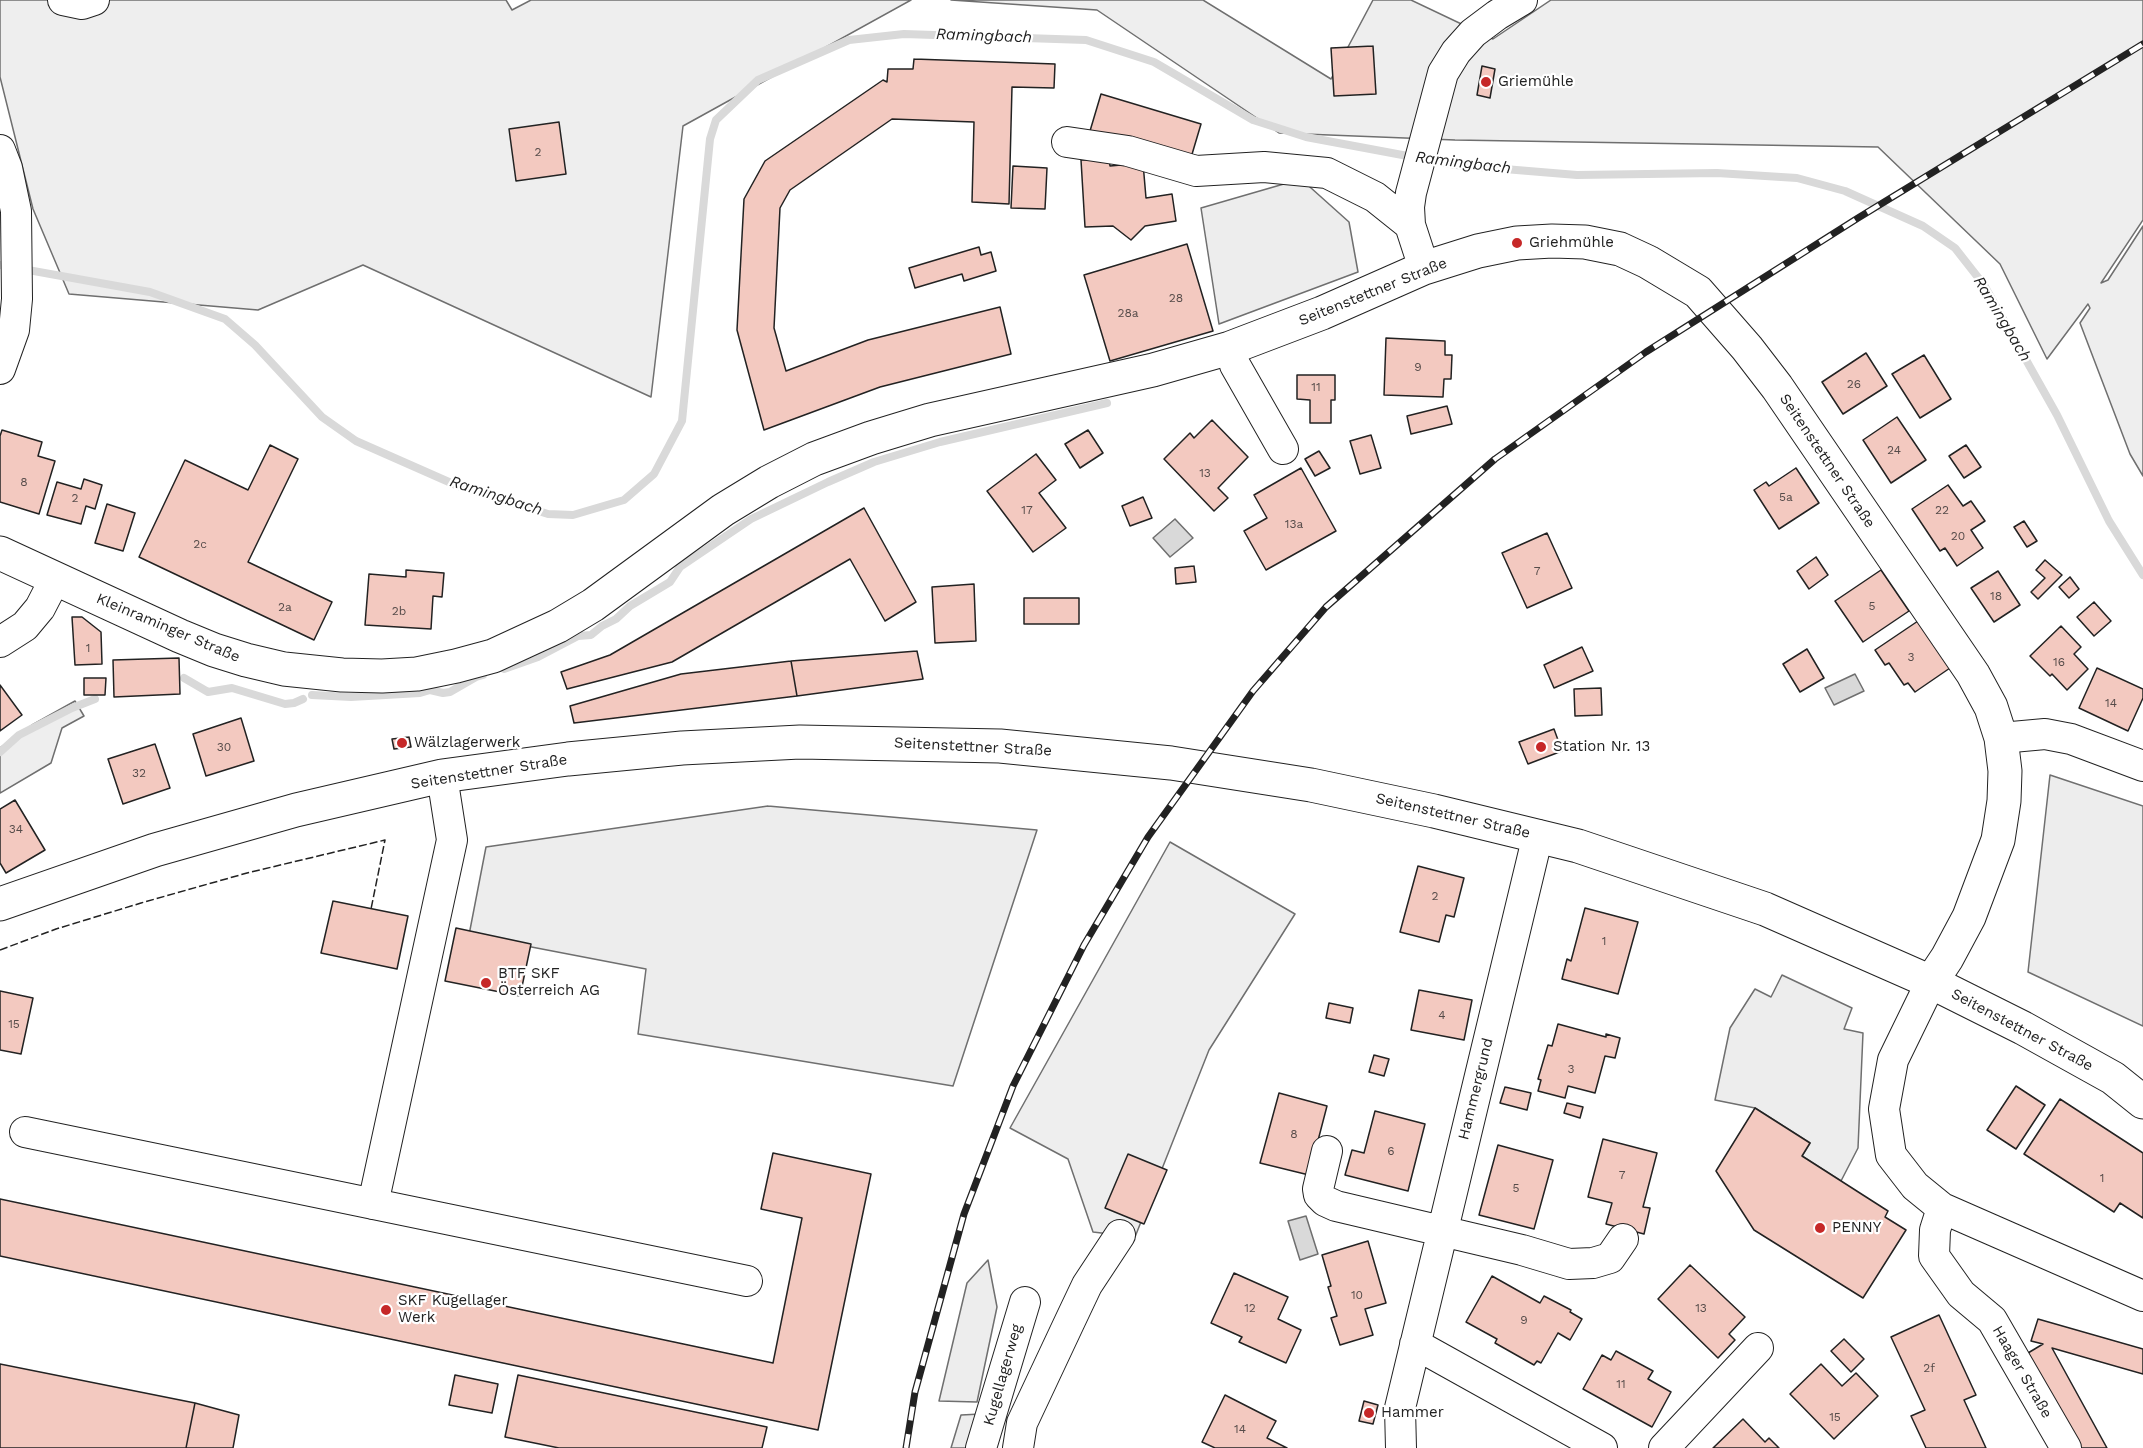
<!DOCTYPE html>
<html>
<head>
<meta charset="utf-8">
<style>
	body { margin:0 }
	canvas { display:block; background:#fff }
</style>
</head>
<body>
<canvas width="2143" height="1448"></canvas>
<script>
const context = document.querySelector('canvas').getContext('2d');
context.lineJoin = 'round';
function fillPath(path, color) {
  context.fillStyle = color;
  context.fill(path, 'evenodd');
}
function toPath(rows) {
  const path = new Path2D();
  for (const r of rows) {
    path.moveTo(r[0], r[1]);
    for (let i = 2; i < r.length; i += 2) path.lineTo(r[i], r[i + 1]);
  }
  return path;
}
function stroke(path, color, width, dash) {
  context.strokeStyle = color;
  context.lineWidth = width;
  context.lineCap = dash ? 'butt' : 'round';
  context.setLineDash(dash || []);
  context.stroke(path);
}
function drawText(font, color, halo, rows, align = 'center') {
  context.font = font + ' "Work Sans",sans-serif';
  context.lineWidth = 4.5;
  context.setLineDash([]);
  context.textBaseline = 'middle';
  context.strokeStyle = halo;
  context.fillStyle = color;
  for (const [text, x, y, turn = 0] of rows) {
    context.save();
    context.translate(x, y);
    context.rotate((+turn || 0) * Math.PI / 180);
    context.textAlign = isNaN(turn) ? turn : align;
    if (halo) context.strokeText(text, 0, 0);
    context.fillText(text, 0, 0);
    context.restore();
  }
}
const green = toPath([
	[0,0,506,0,512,10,531,0,911,0,683,126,651,397,363,265,258,310,69,294,33,209,0,77,0,0],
	[951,0,1203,0,1331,79,1373,0,1411,0,1493,39,1551,0,2143,0,2143,220,2101,283,2108,280,2143,226,2143,476,2130,454,2080,323,2090,308,2088,304,2047,359,2000,264,1878,147,1455,140,1279,133,1097,10,951,0],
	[75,701,84,716,62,728,51,763,0,793,0,748,32,725,75,701],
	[1170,842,1295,914,1209,1050,1135,1237,1093,1232,1068,1159,1010,1128,1170,842]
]);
fillPath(green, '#eee');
stroke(green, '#6f6f6f', 1.5);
const parking = toPath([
	[1301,179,1349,222,1358,272,1219,324,1201,208,1301,179],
	[2050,775,2143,806,2143,1026,2028,972,2050,775],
	[768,806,1037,830,953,1086,638,1034,646,969,469,935,486,847,768,806],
	[1782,975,1852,1008,1844,1029,1863,1033,1858,1148,1841,1181,1802,1156,1810,1143,1755,1108,1715,1100,1730,1028,1755,989,1771,997,1782,975],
	[988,1260,997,1307,977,1402,939,1401,967,1283,988,1260],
	[981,1414,972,1448,951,1448,961,1415,981,1414]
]);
fillPath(parking, '#ededed');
stroke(parking, '#6f6f6f', 1.5);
const water = toPath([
	[1175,519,1193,538,1170,557,1153,538,1175,519],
	[1855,674,1864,691,1834,705,1825,688,1855,674],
	[1306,1216,1318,1254,1300,1260,1288,1221,1306,1216]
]);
fillPath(water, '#d9d9d9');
stroke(water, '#6f6f6f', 1.5);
stroke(toPath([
	[0,265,150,292,225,319,255,345,322,417,356,441,458,486,548,514,573,515,624,500,654,474,682,421,710,139,716,120,758,80,849,40,904,34,1086,40,1154,62,1253,120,1306,137,1456,165,1577,175,1717,173,1797,178,1845,191,1923,226,1955,248,1984,285,2057,415,2109,521,2143,575],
	[504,669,538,657,578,636,591,635,602,626,616,619,630,606,670,582,680,567,751,519,828,482,874,462,940,442,1107,403],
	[184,678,208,692,232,688,285,704,294,703,303,699],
	[312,695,351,697,420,693,430,690,443,693,450,692,476,677,483,675],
	[0,752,19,735,72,708,95,699]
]), '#d9d9d9', 8);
const building = toPath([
	[1373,46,1376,94,1334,96,1331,48,1373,46],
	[914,59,1055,64,1054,88,1012,87,1009,204,972,202,974,122,892,119,790,190,780,208,774,328,786,371,868,340,1000,307,1011,354,880,387,764,430,737,330,744,199,765,161,883,80,887,82,888,69,913,69,914,59],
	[1482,66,1495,69,1490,98,1477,95,1482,66],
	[1101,94,1201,124,1190,161,1090,131,1101,94],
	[559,122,566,174,516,181,509,129,559,122],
	[1109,159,1110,166,1143,163,1146,198,1172,194,1176,221,1145,226,1131,240,1113,226,1085,227,1081,160,1109,159],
	[1013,166,1047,168,1045,209,1011,208,1013,166],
	[1187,244,1213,331,1110,361,1084,275,1187,244],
	[979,247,981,255,991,252,996,271,964,281,962,274,915,288,909,268,979,247],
	[1386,338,1445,341,1445,355,1452,355,1451,379,1444,379,1443,397,1384,395,1386,338],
	[1866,353,1887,386,1843,414,1822,382,1866,353],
	[1924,355,1951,399,1920,418,1892,374,1924,355],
	[1297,375,1335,375,1335,400,1331,400,1331,423,1310,423,1310,400,1297,399,1297,375],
	[1447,406,1452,424,1411,434,1407,416,1447,406],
	[1897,417,1926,460,1891,483,1863,440,1897,417],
	[1212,420,1248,457,1218,488,1228,498,1214,511,1164,459,1190,433,1194,438,1212,420],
	[2,430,42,442,38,456,55,461,39,514,0,502,0,436,2,430],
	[1088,430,1103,453,1080,468,1065,444,1088,430],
	[1371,435,1381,468,1360,474,1350,441,1371,435],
	[270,445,298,459,248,562,332,602,314,640,139,557,185,460,248,490,270,445],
	[1966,445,1981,467,1964,478,1949,456,1966,445],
	[1319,451,1330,468,1315,476,1305,459,1319,451],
	[1036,454,1056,480,1039,493,1066,528,1033,552,987,491,1036,454],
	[1301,468,1336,531,1266,570,1244,531,1267,518,1254,495,1301,468],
	[1796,468,1819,503,1779,529,1754,490,1766,482,1769,486,1796,468],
	[84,479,102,485,95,509,86,506,81,524,47,515,57,482,81,489,84,479],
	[1948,485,1963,506,1971,501,1985,521,1971,530,1983,548,1957,566,1945,548,1940,551,1912,509,1948,485],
	[1143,497,1152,518,1130,526,1122,506,1143,497],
	[107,504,135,513,123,551,95,543,107,504],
	[864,508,916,602,885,621,850,559,672,662,567,689,561,672,610,655,864,508],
	[2024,521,2037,541,2027,547,2014,527,2024,521],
	[1547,533,1572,588,1527,608,1502,553,1547,533],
	[1816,557,1828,575,1809,589,1797,571,1816,557],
	[2045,560,2062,575,2038,599,2031,592,2045,578,2036,570,2045,560],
	[1194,566,1196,582,1176,584,1175,568,1194,566],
	[406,570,444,573,442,597,433,596,431,629,365,625,369,574,406,577,406,570],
	[1881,570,1909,611,1863,642,1835,601,1881,570],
	[1998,571,2020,605,1994,622,1971,588,1998,571],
	[2070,577,2079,589,2069,598,2059,587,2070,577],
	[974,584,976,641,935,643,932,587,974,584],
	[1024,598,1079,598,1079,624,1024,624,1024,598],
	[2094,602,2111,621,2094,636,2077,617,2094,602],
	[72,617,82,617,101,632,102,664,75,665,72,617],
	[1918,621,1950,668,1915,692,1908,683,1904,685,1889,663,1885,665,1875,650,1918,621],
	[2061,626,2081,647,2074,654,2088,669,2067,690,2052,674,2050,676,2030,656,2061,626],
	[1582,647,1593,671,1554,688,1544,665,1582,647],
	[1807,649,1824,678,1800,692,1783,664,1807,649],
	[917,651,923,679,797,696,791,661,917,651],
	[179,658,180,694,114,697,113,660,179,658],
	[791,661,797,696,574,723,570,706,681,674,791,661],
	[2097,668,2143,689,2143,698,2128,731,2079,708,2097,668],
	[84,678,106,678,105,695,84,695,84,678],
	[0,685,22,715,0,731,0,685],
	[1601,688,1602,715,1575,716,1574,689,1601,688],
	[241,718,254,761,206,776,193,734,241,718],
	[1554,729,1562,751,1528,764,1519,742,1554,729],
	[409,737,411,747,394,749,392,739,409,737],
	[155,744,170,788,123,804,108,759,155,744],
	[15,800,45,850,6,873,0,863,0,809,15,800],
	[1418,866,1464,878,1454,917,1446,915,1439,942,1400,932,1418,866],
	[333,901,408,916,397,969,321,953,333,901],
	[1585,908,1638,922,1618,994,1562,979,1567,959,1571,961,1585,908],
	[456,928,531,944,520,996,445,981,456,928],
	[1419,990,1472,1000,1464,1040,1411,1030,1419,990],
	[0,991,33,998,21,1054,0,1050,0,991],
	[1329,1003,1353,1008,1350,1023,1326,1018,1329,1003],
	[1558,1024,1606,1037,1606,1034,1620,1038,1615,1058,1605,1056,1595,1093,1568,1086,1565,1098,1538,1091,1541,1080,1538,1079,1548,1045,1552,1046,1558,1024],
	[1374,1055,1389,1059,1384,1076,1369,1072,1374,1055],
	[2016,1086,2045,1105,2016,1149,1987,1130,2016,1086],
	[1505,1087,1531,1093,1527,1110,1500,1103,1505,1087],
	[1279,1093,1327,1106,1309,1175,1260,1163,1279,1093],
	[2060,1099,2143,1153,2143,1218,2120,1203,2114,1212,2024,1154,2060,1099],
	[1567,1103,1583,1107,1580,1118,1564,1113,1567,1103],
	[1755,1108,1810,1143,1802,1156,1888,1211,1885,1217,1906,1230,1863,1298,1754,1230,1716,1171,1755,1108],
	[1375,1111,1425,1124,1408,1191,1345,1175,1352,1150,1364,1153,1375,1111],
	[1603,1139,1657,1153,1643,1207,1650,1208,1644,1234,1606,1224,1612,1203,1588,1197,1603,1139],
	[1498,1145,1553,1160,1534,1229,1479,1215,1498,1145],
	[773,1153,871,1174,818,1430,0,1256,0,1199,773,1363,802,1218,761,1209,773,1153],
	[1128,1154,1167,1170,1144,1224,1105,1208,1128,1154],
	[1368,1241,1386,1303,1365,1309,1373,1335,1340,1345,1331,1318,1337,1316,1328,1287,1331,1286,1322,1255,1368,1241],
	[1690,1265,1745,1317,1729,1334,1735,1340,1718,1358,1658,1299,1690,1265],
	[1234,1273,1288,1297,1278,1319,1301,1330,1286,1363,1239,1342,1242,1337,1211,1323,1234,1273],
	[1492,1276,1540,1303,1544,1296,1571,1310,1570,1312,1582,1319,1570,1340,1558,1333,1541,1363,1537,1361,1534,1365,1495,1343,1497,1339,1466,1322,1492,1276],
	[1939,1315,1976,1395,1964,1400,1986,1448,1926,1448,1911,1416,1925,1410,1891,1337,1939,1315],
	[2038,1319,2143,1349,2143,1374,2052,1348,2107,1448,2080,1448,2028,1353,2043,1344,2031,1341,2038,1319],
	[1844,1339,1864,1359,1851,1372,1831,1351,1844,1339],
	[1616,1351,1653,1371,1648,1379,1671,1392,1652,1427,1583,1389,1602,1355,1611,1360,1616,1351],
	[0,1364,195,1403,186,1448,0,1448,0,1364],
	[1821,1364,1842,1386,1856,1373,1878,1396,1834,1439,1790,1394,1821,1364],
	[455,1375,498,1384,492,1413,449,1405,455,1375],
	[518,1375,767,1427,762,1448,559,1448,505,1437,518,1375],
	[1225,1395,1276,1421,1267,1438,1287,1448,1215,1448,1202,1442,1225,1395],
	[1364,1401,1378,1405,1373,1424,1359,1421,1364,1401],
	[195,1403,239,1415,233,1448,186,1448,195,1403],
	[1743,1419,1765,1442,1769,1438,1779,1448,1713,1448,1743,1419]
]);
fillPath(building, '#f3c9c0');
stroke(building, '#222', 1.5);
const minor = toPath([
	[63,0,82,4,94,0],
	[1067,142,1128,151,1196,171,1264,167,1327,173,1375,197,1410,225],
	[0,150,7,168,16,211,17,299,14,330,0,369],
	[1424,268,1410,225,1409,207,1411,193,1443,73,1456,52,1473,33,1497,15,1522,0],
	[1230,348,1235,365,1283,449],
	[0,642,25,626,40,608,55,579],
	[2001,738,2045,734,2071,739,2143,766],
	[1931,982,1893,1060,1884,1109,1891,1155,1915,1186,1942,1208,2143,1296],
	[25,1132,747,1281],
	[1327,1151,1318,1189,1319,1195,1325,1201,1336,1206,1522,1250,1569,1264,1593,1263,1610,1258,1623,1239],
	[373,1204,452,840,442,776],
	[1942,1208,1935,1230,1934,1256,1961,1294,1992,1320,2066,1448],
	[1415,1344,1602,1448],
	[981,1448,1025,1302],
	[1018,1448,1022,1423,1069,1323,1087,1285,1120,1235],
	[1401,1448,1400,1408,1538,835],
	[1664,1448,1758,1348]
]);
const major = toPath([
	[0,553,180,636,214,650,246,660,284,669,342,675,382,676,417,674,456,666,493,656,558,626,593,605,723,510,769,482,814,459,871,438,930,420,1153,370,1230,348,1322,313,1424,268,1478,251,1517,243,1552,241,1585,242,1620,249,1648,262,1698,292,1747,348,1777,387,1973,674,1991,707,2001,738,2005,771,2004,801,1998,840,1969,917,1947,958,1931,982],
	[0,904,155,850,296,810,442,776,568,759,682,748,800,742,1000,746,1171,763,1311,785,1434,811,1578,846,1765,909,1931,982,2023,1028,2113,1078,2143,1102]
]);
stroke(minor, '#222', 32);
stroke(major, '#222', 35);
stroke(minor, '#fff', 30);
stroke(major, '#fff', 33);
const rail = toPath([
	[906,1448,915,1392,964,1214,1013,1086,1084,945,1148,837,1253,691,1326,607,1495,459,1646,352,1858,218,2143,44]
]);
stroke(rail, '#222', 7);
stroke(rail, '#fff', 4.5, [14]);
stroke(toPath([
	[0,950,56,929,141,903,247,873,385,840,371,909]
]), '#222', 1.5, [8, 3]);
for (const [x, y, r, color] of [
	[1486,82,6,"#c62828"],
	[1517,243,6,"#c62828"],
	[402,743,6,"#c62828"],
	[1541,747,6,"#c62828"],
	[486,983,6,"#c62828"],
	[1820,1228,6,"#c62828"],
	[386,1310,6,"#c62828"],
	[1369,1413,6,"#c62828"]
]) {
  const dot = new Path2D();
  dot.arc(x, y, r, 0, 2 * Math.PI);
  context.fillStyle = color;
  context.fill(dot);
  stroke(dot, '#fff', 2);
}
drawText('12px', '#564c4a', null, [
	["2",538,152],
	["28",1176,298],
	["28a",1128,313],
	["9",1418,367],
	["26",1854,384],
	["11",1316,387],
	["24",1894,450],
	["13",1205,473],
	["8",24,482],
	["5a",1786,497],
	["2",75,498],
	["17",1027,510],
	["22",1942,510],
	["13a",1294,524],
	["20",1958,536],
	["2c",200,544],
	["7",1537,571],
	["18",1996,596],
	["5",1872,606],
	["2a",285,607],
	["2b",399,611],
	["1",88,648],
	["3",1911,657],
	["16",2059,662],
	["14",2111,703],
	["30",224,747],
	["32",139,773],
	["34",16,829],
	["2",1435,896],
	["1",1604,941],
	["4",1442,1015],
	["15",14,1024],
	["3",1571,1069],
	["8",1294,1134],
	["6",1391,1151],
	["7",1622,1175],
	["1",2102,1178],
	["5",1516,1188],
	["10",1357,1295],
	["12",1250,1308],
	["13",1701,1308],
	["9",1524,1320],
	["2f",1929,1368],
	["11",1621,1384],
	["15",1835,1417],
	["14",1240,1429]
]);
drawText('15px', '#222', '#fff', [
	["Griemühle",1498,82],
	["Griehmühle",1529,243],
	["Wälzlagerwerk",414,743],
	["Station Nr. 13",1553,747],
	["BTF SKF",498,974],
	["Österreich AG",498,991],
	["PENNY",1832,1228],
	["SKF Kugellager",398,1301],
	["Werk",398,1318],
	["Hammer",1381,1413]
], 'left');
drawText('15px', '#222', '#fff', [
	["Seitenstettner Straße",1373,292,-22],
	["Seitenstettner Straße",1827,461,56],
	["Kleinraminger Straße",168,628,23],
	["Seitenstettner Straße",973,747,3],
	["Seitenstettner Straße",489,772,-9],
	["Seitenstettner Straße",1453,816,13],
	["Seitenstettner Straße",2022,1030,28],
	["Hammergrund",1476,1089,-76],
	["Haager Straße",2022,1372,60],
	["Kugellagerweg",1003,1375,-74]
]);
drawText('italic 16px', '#222', '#fff', [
	["Ramingbach",984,36,2],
	["Ramingbach",1463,163,7],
	["Ramingbach",2002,319,59],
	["Ramingbach",496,496,18]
]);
</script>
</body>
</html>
